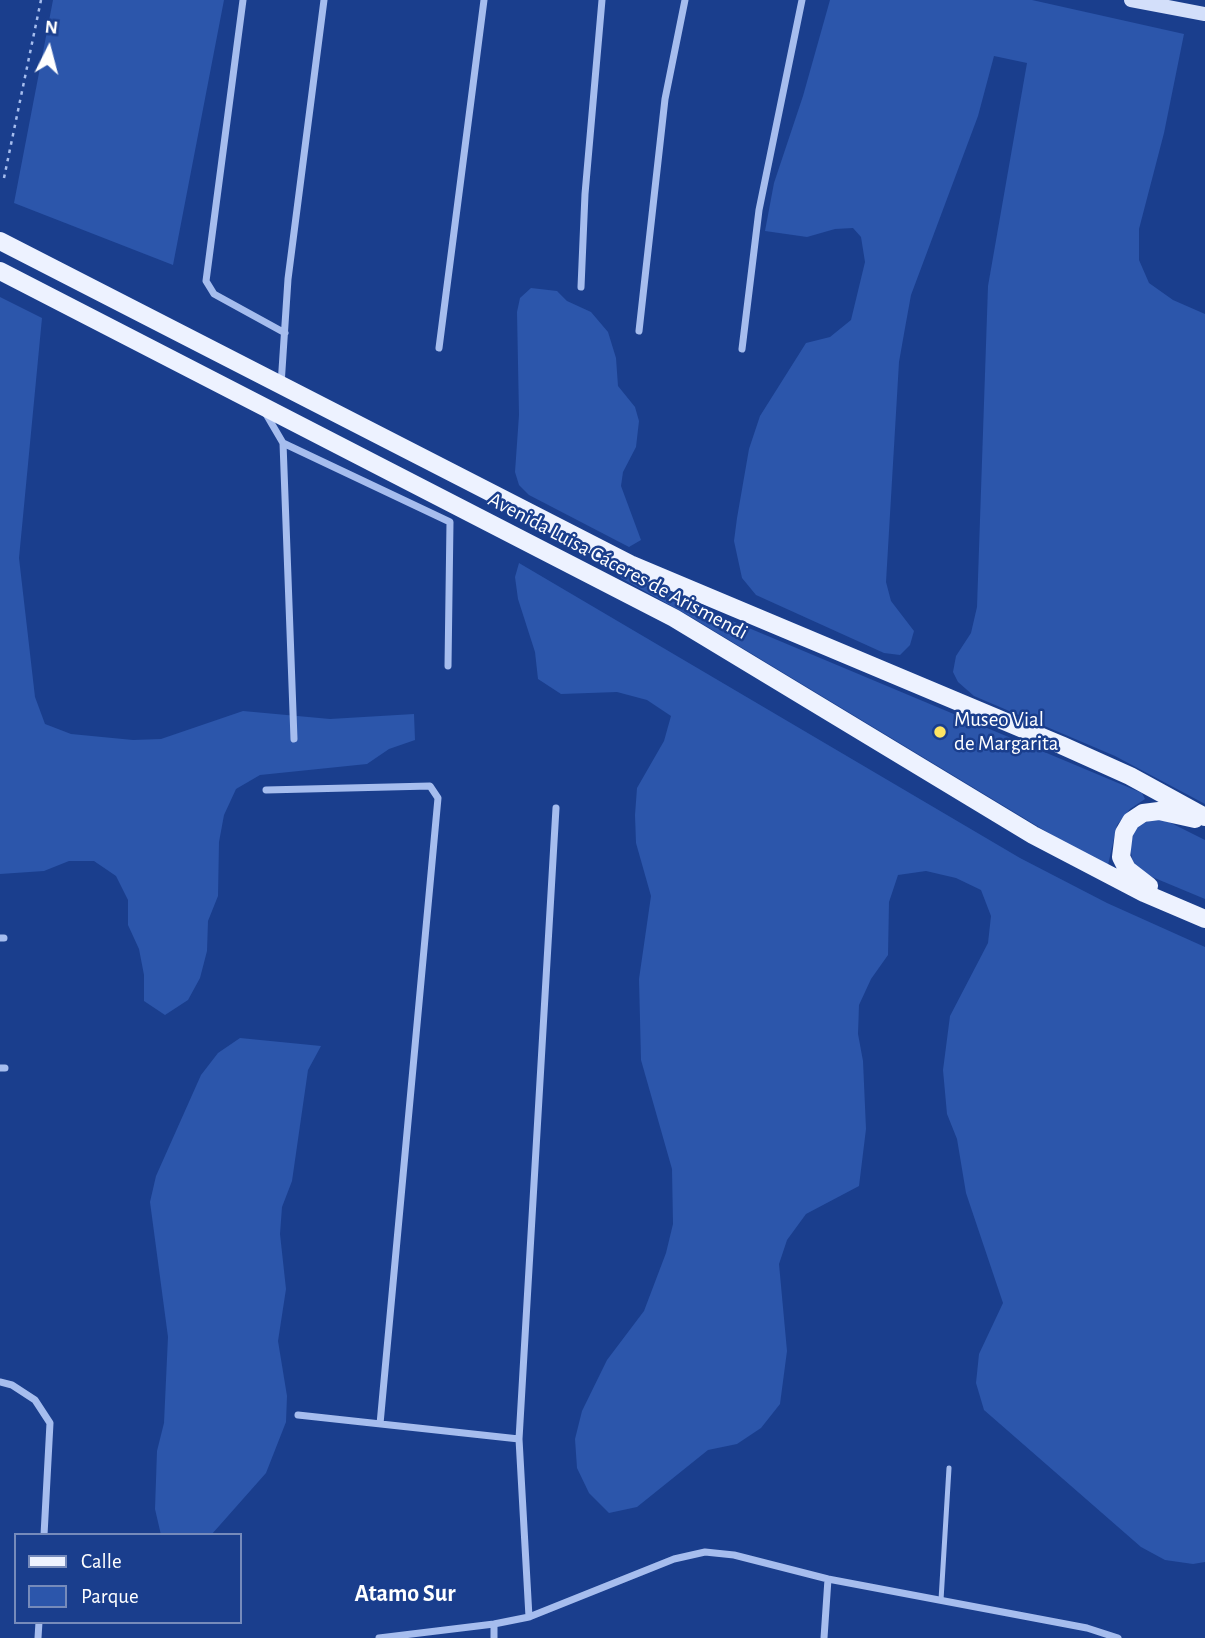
<!DOCTYPE html>
<html>
<head>
<meta charset="utf-8">
<style>
	body { margin:0 }
	#map { position:relative; width:1205px; height:1638px; overflow:hidden; background:#1a3e8d; font-family:"Alegreya Sans",sans-serif }
	canvas { display:block }
	.legend { position:absolute; left:14px; top:1533px; width:228px; height:91px; box-sizing:border-box; background:#1a3e8d; border:2px solid #768bbb; margin:0; padding:9px 12px; list-style:none; font-size:21px; color:#fff }
	.legend li { display:flex; align-items:center; gap:14px; height:35px }
	.legend b { width:35px; border:2px solid #768bbb }
	.north { position:absolute; left:14px; top:14px; width:70px; height:70px; -webkit-text-stroke:5px #1a3e8d; paint-order:stroke; rotate:6deg; font-size:19px; font-weight:700; line-height:28px; text-align:center; color:#fff }
	.north::after { content:''; display:block; margin:auto; width:24px; height:32px; background:#fff; clip-path:polygon(50% 0,100% 100%,50% 72%,0 100%) }
</style>
</head>
<body>
<div id="map">
<canvas width="1205" height="1638"></canvas>
<ul class="legend">
<li><b style="height:9px;background:#edf2ff"></b>Calle</li>
<li><b style="height:19px;background:#2c56ab"></b>Parque</li>
</ul>
<div class="north">N</div>
</div>
<script>
const context = document.querySelector('canvas').getContext('2d');
context.lineJoin = 'round';
function fillPath(path, color) {
  context.fillStyle = color;
  context.fill(path, 'evenodd');
}
function toPath(rows) {
  const path = new Path2D();
  for (const r of rows) {
    path.moveTo(r[0], r[1]);
    for (let i = 2; i < r.length; i += 2) path.lineTo(r[i], r[i + 1]);
  }
  return path;
}
function stroke(path, color, width, dash) {
  context.strokeStyle = color;
  context.lineWidth = width;
  context.lineCap = dash ? 'butt' : 'round';
  context.setLineDash(dash || []);
  context.stroke(path);
}
function drawText(font, color, halo, rows, align = 'center') {
  context.font = font + ' "Alegreya Sans",sans-serif';
  context.lineWidth = 5;
  context.setLineDash([]);
  context.textBaseline = 'middle';
  context.strokeStyle = halo;
  context.fillStyle = color;
  for (const [text, x, y, turn = 0] of rows) {
    context.save();
    context.translate(x, y);
    context.rotate((+turn || 0) * Math.PI / 180);
    context.textAlign = isNaN(turn) ? turn : align;
    if (halo) context.strokeText(text, 0, 0);
    context.fillText(text, 0, 0);
    context.restore();
  }
}
fillPath(toPath([
	[53,0,224,0,173,265,14,203],
	[830,0,1032,0,1184,34,1164,133,1139,229,1139,260,1149,283,1173,300,1205,314,1205,804,1115,756,974,696,958,682,953,672,956,656,971,633,977,607,988,286,1027,63,994,56,978,116,911,295,905,328,899,362,886,582,891,601,914,631,910,645,900,655,884,653,756,595,742,578,734,541,737,518,749,449,760,416,806,343,830,337,851,320,865,262,861,237,853,228,835,229,807,237,765,231,774,183,803,96],
	[531,288,557,291,567,301,591,312,608,332,616,358,618,386,635,407,639,421,636,447,623,472,621,486,641,540,629,547,529,495,519,485,515,472,519,415,517,312,520,298],
	[0,297,42,318,19,558,35,697,45,724,71,734,133,740,161,739,243,711,330,719,414,714,415,740,389,749,367,764,260,775,236,789,224,815,219,842,218,896,208,921,207,951,200,978,188,1000,165,1015,144,1001,144,975,139,949,128,925,128,900,116,876,94,861,69,861,44,871,0,874],
	[519,563,1020,858,1107,903,1205,947,1205,1562,1193,1564,1165,1560,1141,1547,984,1410,976,1383,979,1354,1003,1303,966,1193,957,1139,947,1114,943,1070,950,1016,988,943,991,916,981,890,956,878,926,871,898,875,889,902,888,955,871,979,859,1005,858,1034,863,1061,866,1129,859,1186,806,1214,787,1240,779,1264,787,1351,780,1404,761,1428,737,1444,708,1450,637,1507,609,1513,589,1493,577,1468,575,1439,582,1411,607,1360,644,1311,666,1253,673,1224,672,1169,641,1060,639,979,651,896,636,843,635,815,637,788,664,741,671,716,647,700,617,692,561,694,538,679,535,652,518,599,515,577],
	[624,571,713,613,1142,793,1145,799,1130,809,1117,825,1108,865,1057,838,686,614,621,578],
	[1154,819,1167,821,1205,840,1205,899,1145,874,1133,863,1130,847,1134,832,1139,825],
	[240,1038,321,1046,308,1070,292,1181,282,1207,280,1234,286,1289,278,1341,287,1396,286,1422,266,1473,212,1534,161,1535,155,1509,157,1451,164,1423,168,1337,150,1202,156,1176,201,1075,218,1053]
]), '#2c56ab');
stroke(toPath([
	[4,178,41,0]
]), '#a6bdee', 2.5, [3.5, 5]);
stroke(toPath([
	[941,1600,949,1468]
]), '#a6bdee', 5);
stroke(toPath([
	[243,0,206,281,214,294,285,333],
	[581,287,585,194,602,0],
	[639,331,665,99,685,0],
	[439,348,484,0],
	[742,349,759,210,802,0],
	[281,385,288,279,324,0],
	[266,414,283,443],
	[294,739,283,443,450,522,448,666],
	[266,790,430,786,438,798,380,1424],
	[0,938,4,938],
	[0,1068,5,1068],
	[0,1382,12,1385,35,1400,50,1423,44,1535],
	[298,1415,519,1439],
	[529,1617,519,1439,556,808],
	[38,1638,39,1622],
	[379,1638,494,1624,529,1617,674,1559,705,1552,734,1555,828,1579,1087,1628,1118,1638],
	[494,1638,494,1624],
	[824,1638,828,1579]
]), '#a6bdee', 7);
stroke(toPath([
	[1131,0,1205,14]
]), '#d3dffa', 14);
stroke(toPath([
	[0,241,630,564,1061,745,1130,776,1205,817],
	[0,271,674,618,1033,835,1144,893,1205,919],
	[1149,886,1127,869,1121,857,1124,833,1131,821,1143,813,1159,811,1195,819]
]), '#edf2ff', 18);
for (const [x, y, r, color] of [
	[940,732,7,"#ffe563"]
]) {
  const dot = new Path2D();
  dot.arc(x, y, r, 0, 2 * Math.PI);
  context.fillStyle = color;
  context.fill(dot);
  stroke(dot, '#1a3e8d', 2.5);
}
drawText('21px', '#fff', '#1a3e8d', [
	["Avenida Luisa Cáceres de Arismendi",618,566,28]
]);
drawText('21px', '#fff', '#1a3e8d', [
	["Museo Vial",954,720],
	["de Margarita",954,744]
], 'left');
drawText('bold 24px', '#fff', '#1a3e8d', [
	["Atamo Sur",405,1594]
]);
</script>
</body>
</html>
